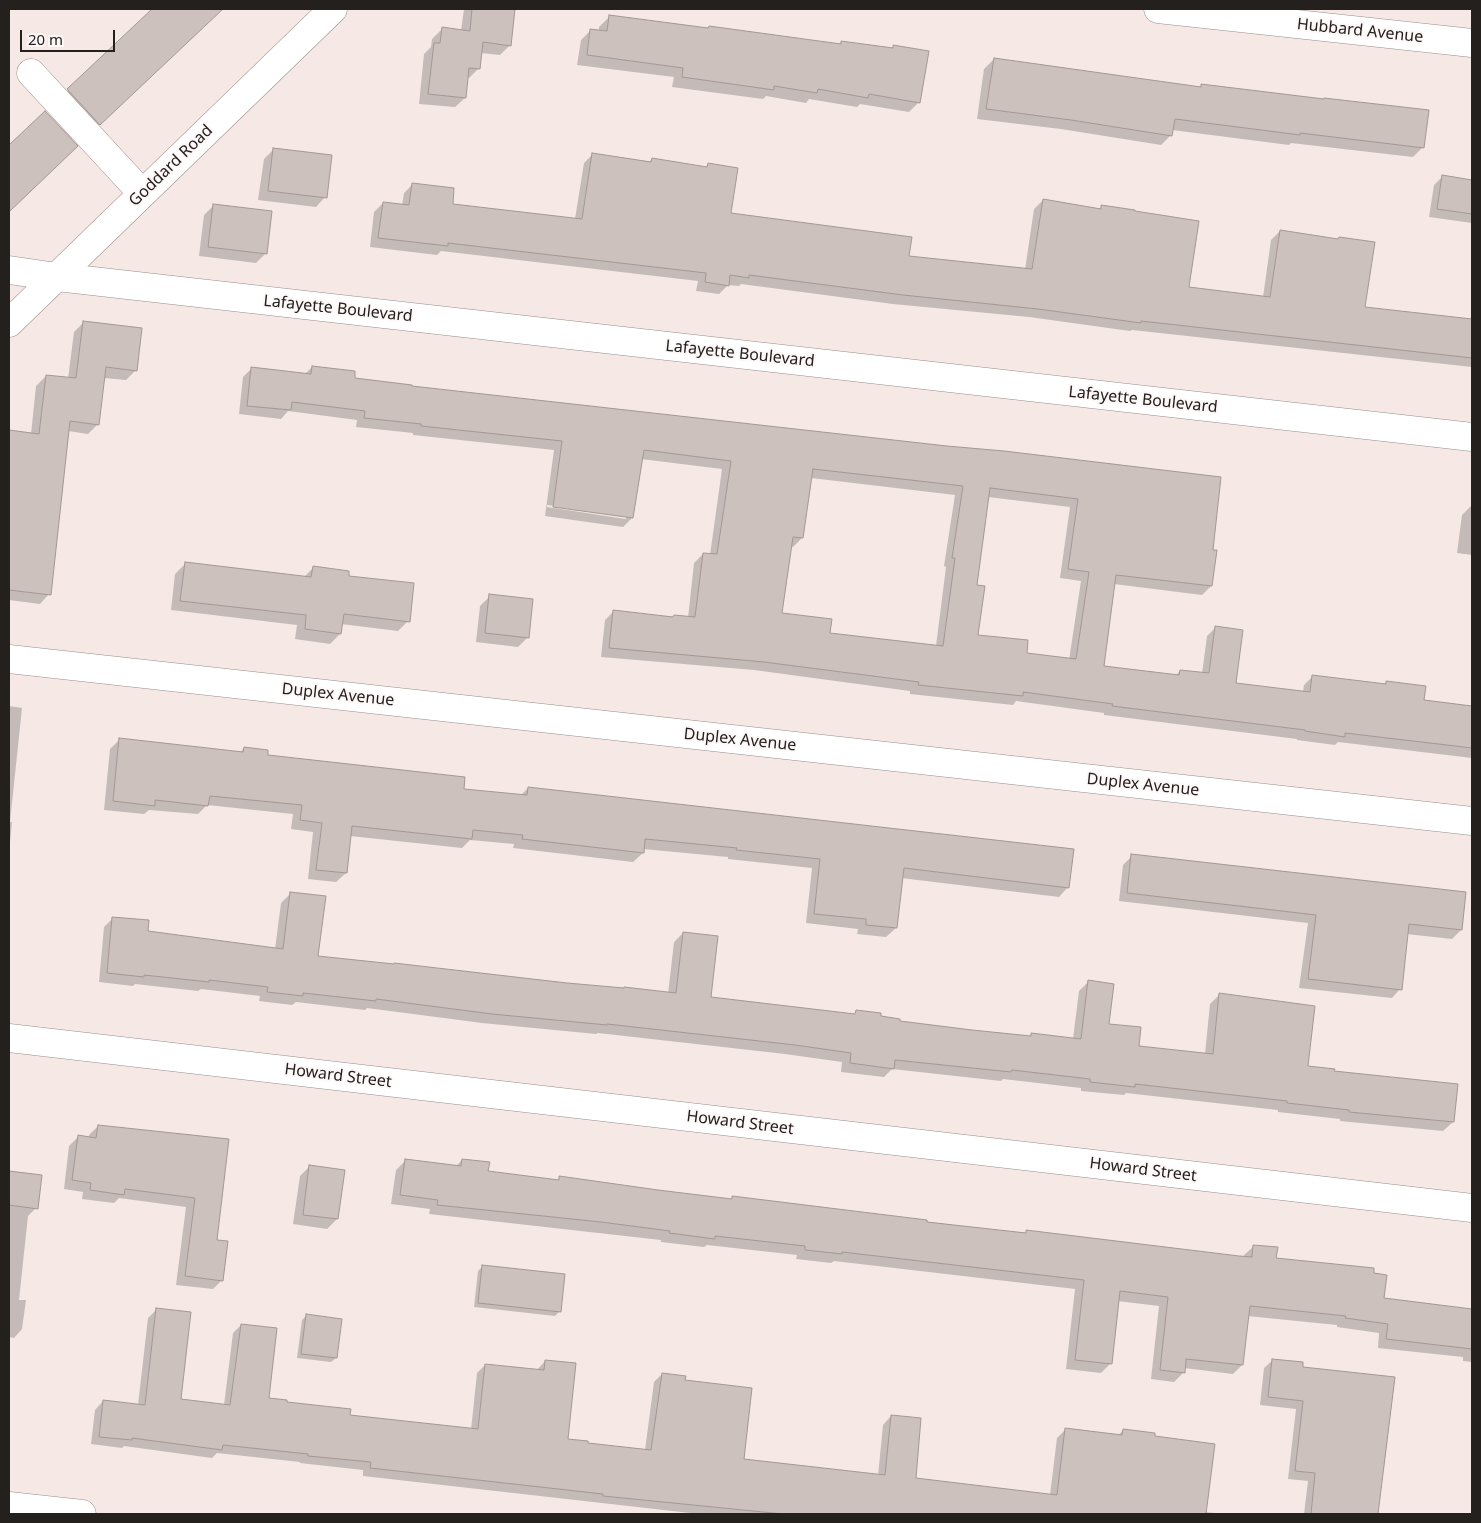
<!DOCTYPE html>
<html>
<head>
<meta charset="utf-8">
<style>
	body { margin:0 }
	#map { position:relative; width:1481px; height:1523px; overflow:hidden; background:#f6e9e5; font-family:"Noto Sans",sans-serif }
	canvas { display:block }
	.frame { position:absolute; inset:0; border:10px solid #24201e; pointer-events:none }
	.scale { position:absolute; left:20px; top:30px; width:95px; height:22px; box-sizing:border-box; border:2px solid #24201e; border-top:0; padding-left:6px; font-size:15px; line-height:18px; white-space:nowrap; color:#24201e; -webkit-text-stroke:4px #fdf8f7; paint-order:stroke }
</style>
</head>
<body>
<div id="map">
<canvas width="1481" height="1523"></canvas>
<div class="frame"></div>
<div class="scale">20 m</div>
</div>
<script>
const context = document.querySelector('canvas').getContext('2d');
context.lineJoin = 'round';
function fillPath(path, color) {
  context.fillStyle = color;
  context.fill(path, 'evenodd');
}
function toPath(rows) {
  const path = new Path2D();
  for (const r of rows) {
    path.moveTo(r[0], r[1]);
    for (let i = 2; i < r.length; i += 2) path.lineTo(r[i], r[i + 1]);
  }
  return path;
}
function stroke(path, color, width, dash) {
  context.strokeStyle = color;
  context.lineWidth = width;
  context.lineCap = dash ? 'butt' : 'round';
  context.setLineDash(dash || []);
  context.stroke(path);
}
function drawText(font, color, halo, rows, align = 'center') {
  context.font = font + ' "Noto Sans",sans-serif';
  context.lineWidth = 4;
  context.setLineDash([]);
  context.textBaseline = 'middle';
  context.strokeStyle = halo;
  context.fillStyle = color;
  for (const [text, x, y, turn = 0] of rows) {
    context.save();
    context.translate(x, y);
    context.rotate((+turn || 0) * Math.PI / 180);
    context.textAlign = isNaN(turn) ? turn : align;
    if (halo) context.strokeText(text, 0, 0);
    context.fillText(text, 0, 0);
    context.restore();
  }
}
fillPath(toPath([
	[154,9,222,9,84,139,53,105],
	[464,9,514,9,510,45,500,55,481,53,479,68,469,78,467,78,465,98,455,107,419,104,424,54,431,47,432,39,442,29,461,31],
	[609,17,838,45,842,42,891,49,893,47,919,102,909,112,860,104,857,107,809,99,806,103,766,96,763,99,672,87,674,77,577,65,581,40,591,30,599,31,599,27],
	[994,59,1199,88,1202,85,1423,147,1413,157,1291,143,1289,145,1172,130,1171,135,1161,145,1061,129,977,119,984,69],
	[45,113,61,161,9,211,9,147],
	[274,149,325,197,316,207,258,200,264,159],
	[593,154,649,162,652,159,705,168,708,164,730,215,907,257,1025,270,1034,209,1043,200,1099,209,1102,206,1188,288,1263,297,1271,240,1280,231,1364,308,1472,320,1472,367,1132,330,1130,331,1029,317,893,304,741,284,739,286,728,285,719,294,696,291,698,281,441,251,437,255,370,247,374,212,383,203,402,206,404,193,413,184,451,205,575,219,584,163],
	[1443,176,1472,181,1472,223,1429,217,1434,185],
	[214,205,266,253,256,263,199,256,204,215],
	[84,322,136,370,126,380,104,378,98,424,88,434,68,431,49,594,40,604,9,600,9,433,10,431,31,434,36,386,46,376,68,379,74,332],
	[312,367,353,379,411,388,946,447,1216,551,1211,586,1202,595,1114,584,1102,668,1175,676,1180,671,1202,674,1207,636,1216,627,1234,684,1303,692,1304,685,1313,676,1383,685,1387,682,1423,701,1472,707,1472,758,1338,742,1335,745,1297,740,1297,739,1104,715,1104,713,1016,701,1013,705,910,694,910,691,754,670,601,657,605,620,614,611,672,618,688,618,694,563,703,554,710,555,722,469,641,459,632,518,623,527,545,516,554,450,413,435,413,433,356,427,357,420,288,411,281,419,239,414,243,377,252,368,305,374],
	[811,478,955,495,944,566,946,567,936,646,829,634,781,614,790,546,793,547,802,538],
	[988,497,1070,507,1060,578,1081,581,1069,660,1025,654,977,636,975,586],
	[547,505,626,516,626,519,547,507],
	[1472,505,1472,555,1457,553,1462,515],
	[185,564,304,577,313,568,408,621,398,631,341,624,340,634,330,644,295,639,297,625,171,610,175,574],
	[490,596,528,637,518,647,476,642,480,606],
	[9,706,22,708,10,822,12,822,9,853],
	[120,739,240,753,244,748,266,756,462,791,520,796,528,788,1068,887,1059,897,901,878,896,928,886,937,857,934,858,929,806,923,812,868,728,859,728,857,643,849,643,853,633,862,513,848,514,844,470,840,462,848,350,836,346,873,336,882,308,879,313,832,291,829,293,814,207,805,198,814,149,810,144,814,104,810,110,749],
	[1132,856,1461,930,1452,939,1406,934,1400,989,1392,998,1299,988,1308,923,1119,901,1123,865],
	[290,894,317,957,668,994,674,942,683,933,710,998,853,1015,856,1012,899,1023,1029,1037,1032,1034,1073,1039,1079,991,1088,982,1107,1025,1137,1047,1205,1054,1210,1004,1219,995,1307,1067,1333,1073,1453,1122,1443,1131,1340,1121,1340,1119,1278,1112,1278,1110,1126,1093,1124,1095,1081,1091,1081,1088,1003,1079,1001,1081,892,1069,884,1077,841,1072,842,1062,785,1054,598,1033,596,1034,482,1023,367,1008,365,1010,296,1002,292,1005,259,1001,260,996,201,989,198,991,135,984,133,986,99,982,104,927,113,918,147,933,275,949,281,903],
	[98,1126,228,1140,215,1241,222,1280,213,1289,176,1285,186,1207,119,1198,114,1203,82,1199,83,1192,64,1189,69,1146,78,1137,89,1138,89,1135],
	[462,1160,487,1172,556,1181,560,1178,731,1200,733,1197,1024,1234,1026,1232,1244,1258,1244,1255,1254,1246,1275,1259,1372,1274,1382,1300,1438,1315,1472,1319,1472,1362,1463,1361,1463,1357,1378,1348,1379,1333,1337,1327,1337,1325,1247,1316,1242,1365,1233,1374,1184,1368,1184,1372,1174,1382,1151,1379,1159,1306,1117,1301,1110,1364,1101,1373,1066,1369,1075,1289,834,1261,831,1263,796,1259,797,1255,707,1245,704,1247,661,1242,661,1240,429,1214,430,1209,391,1204,396,1170,405,1161,455,1167],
	[310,1166,337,1219,327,1229,293,1224,300,1176],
	[9,1172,41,1176,36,1208,28,1216,19,1300,26,1300,22,1329,14,1338,9,1337],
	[483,1266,560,1311,555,1316,474,1307,478,1271],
	[157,1309,180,1400,224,1405,233,1333,241,1325,267,1400,349,1416,471,1430,477,1373,485,1365,537,1370,545,1361,567,1440,586,1444,645,1450,654,1382,662,1374,684,1381,743,1460,878,1476,883,1425,891,1416,914,1479,1050,1495,1057,1438,1066,1429,1118,1436,1123,1430,1153,1437,1205,1512,1226,1514,699,1514,363,1476,363,1470,300,1463,300,1462,217,1453,212,1458,124,1446,122,1448,91,1444,95,1410,103,1401,138,1405,148,1318],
	[306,1316,336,1358,331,1362,297,1358,302,1320],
	[1273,1360,1301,1368,1394,1378,1377,1514,1304,1514,1308,1481,1288,1479,1296,1409,1260,1405,1264,1368]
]), '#0003');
const building = toPath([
	[152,9,223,9,100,125,67,89,152,9],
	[472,9,515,9,511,46,483,42,480,69,469,68,466,98,428,94,434,43,440,43,442,27,470,31,472,9],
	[609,15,708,28,709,26,841,44,841,41,893,48,893,45,929,51,920,103,869,94,868,98,818,89,817,93,774,86,774,90,682,77,683,68,587,55,590,29,607,31,609,15],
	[994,58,1201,87,1201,84,1324,99,1324,98,1429,110,1424,148,1300,133,1300,135,1175,119,1172,136,1071,120,986,109,994,58],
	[45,111,78,146,9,212,9,145,45,111],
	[273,148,332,155,327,198,268,191,273,148],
	[592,153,651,162,652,158,707,167,708,163,738,168,731,213,912,237,909,256,1032,269,1043,199,1101,209,1101,205,1135,210,1135,211,1199,221,1189,287,1270,297,1280,230,1338,239,1339,237,1375,242,1365,307,1472,319,1472,358,1141,321,1141,323,1038,309,903,295,749,275,749,278,730,275,729,286,705,282,706,273,448,243,448,246,378,238,383,202,409,205,412,183,454,188,453,204,582,219,592,153],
	[1442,175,1472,180,1472,214,1437,209,1442,175],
	[213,204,272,211,267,254,208,247,213,204],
	[83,321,142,328,137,371,106,367,99,425,70,421,51,595,9,590,9,430,39,434,46,375,76,378,83,321],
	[312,366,355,371,355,378,412,385,412,386,947,446,1004,451,1221,477,1213,550,1217,550,1212,586,1116,575,1104,666,1179,675,1180,670,1209,673,1215,626,1243,630,1236,683,1310,692,1312,675,1386,684,1386,681,1426,686,1424,700,1472,706,1472,748,1345,733,1345,737,1305,731,1305,730,1112,706,1113,704,1023,692,1023,696,918,685,919,682,764,662,609,648,613,610,673,617,674,615,695,617,703,553,717,554,731,461,644,450,633,518,553,507,562,441,421,426,421,424,364,418,365,411,292,402,291,410,247,406,251,367,311,374,312,366],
	[813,469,963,486,952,558,955,558,943,646,830,633,832,619,782,613,793,537,803,538,813,469],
	[990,488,1078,499,1068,569,1089,572,1076,659,1027,653,1028,640,978,635,985,586,977,585,990,488],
	[185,562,311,577,313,566,349,571,349,576,414,583,410,622,344,614,341,634,305,629,306,615,180,601,185,562],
	[489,594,533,599,529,638,485,633,489,594],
	[119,738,243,752,244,747,268,750,268,755,465,777,464,789,527,795,528,787,1074,849,1069,888,904,868,897,928,866,925,866,919,814,914,820,859,736,850,737,848,645,839,644,853,522,839,523,835,473,830,472,839,352,826,347,873,316,870,322,823,300,820,302,805,210,796,208,806,155,800,155,806,113,801,119,738],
	[1131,854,1466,892,1462,930,1409,924,1402,990,1308,979,1316,915,1127,893,1131,854],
	[290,892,326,896,318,956,394,964,394,963,567,983,624,988,624,987,676,993,683,932,718,936,711,997,855,1014,856,1010,881,1013,881,1016,900,1019,900,1021,972,1030,1031,1036,1031,1033,1081,1039,1088,980,1114,984,1109,1024,1141,1027,1139,1046,1213,1054,1219,993,1315,1006,1308,1066,1335,1069,1334,1071,1458,1084,1454,1122,1349,1112,1349,1110,1287,1103,1287,1101,1135,1084,1135,1087,1090,1082,1090,1079,1012,1070,1011,1072,895,1060,894,1069,850,1063,851,1053,795,1045,607,1024,607,1025,492,1014,376,999,376,1001,303,993,303,996,267,992,268,987,209,980,209,982,144,975,144,977,107,973,112,917,149,920,148,931,283,949,290,892],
	[98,1125,229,1139,217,1240,228,1241,223,1281,185,1276,195,1198,125,1189,124,1195,90,1190,91,1183,72,1180,78,1135,96,1138,98,1125],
	[405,1159,461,1166,462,1159,490,1162,488,1171,559,1180,559,1176,658,1190,732,1199,732,1196,927,1220,927,1222,1026,1233,1026,1230,1239,1256,1252,1257,1253,1245,1278,1247,1276,1258,1374,1268,1374,1273,1387,1275,1384,1298,1472,1309,1472,1349,1386,1339,1388,1324,1345,1318,1346,1316,1250,1306,1243,1365,1186,1359,1185,1373,1160,1370,1168,1297,1120,1291,1112,1364,1075,1360,1084,1280,842,1252,842,1254,805,1250,805,1246,715,1236,715,1239,669,1233,670,1231,601,1222,437,1205,438,1200,400,1195,405,1159],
	[309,1165,345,1170,338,1219,303,1215,309,1165],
	[9,1171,42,1175,38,1209,9,1205,9,1171],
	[482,1265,565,1274,561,1312,478,1303,482,1265],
	[156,1308,191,1312,181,1399,230,1405,241,1324,277,1328,269,1398,287,1400,287,1402,351,1409,350,1415,478,1429,485,1364,544,1370,545,1360,576,1363,568,1439,588,1441,588,1443,651,1450,662,1373,686,1376,685,1380,752,1388,744,1459,885,1475,891,1415,921,1418,916,1478,1057,1495,1065,1428,1122,1435,1123,1429,1155,1433,1155,1436,1215,1444,1206,1514,783,1514,603,1496,603,1494,370,1468,371,1462,308,1456,308,1454,223,1445,222,1450,132,1438,132,1440,99,1437,103,1400,145,1405,156,1308],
	[306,1314,342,1319,337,1358,301,1354,306,1314],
	[1272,1359,1303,1362,1303,1367,1395,1377,1378,1514,1311,1514,1315,1473,1295,1471,1303,1401,1268,1397,1272,1359]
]);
fillPath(building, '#ccc1bd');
stroke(building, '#a39794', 1);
const minor = toPath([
	[1158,9,1472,43],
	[31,73,142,193],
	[9,270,57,277,1472,437],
	[9,323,333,9],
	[9,659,1472,821],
	[9,1038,1472,1208],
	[9,1506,82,1514]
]);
stroke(minor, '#998d8a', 29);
stroke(minor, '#fff', 28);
drawText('16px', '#24201e', '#fdf8f7', [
	["Hubbard Avenue",1360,31,6],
	["Goddard Road",171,166,-44],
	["Lafayette Boulevard",338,309,6],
	["Lafayette Boulevard",740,354,6],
	["Lafayette Boulevard",1143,400,6],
	["Duplex Avenue",338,695,6],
	["Duplex Avenue",740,740,6],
	["Duplex Avenue",1143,785,6],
	["Howard Street",338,1076,7],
	["Howard Street",740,1123,7],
	["Howard Street",1143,1170,7]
]);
</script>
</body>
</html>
